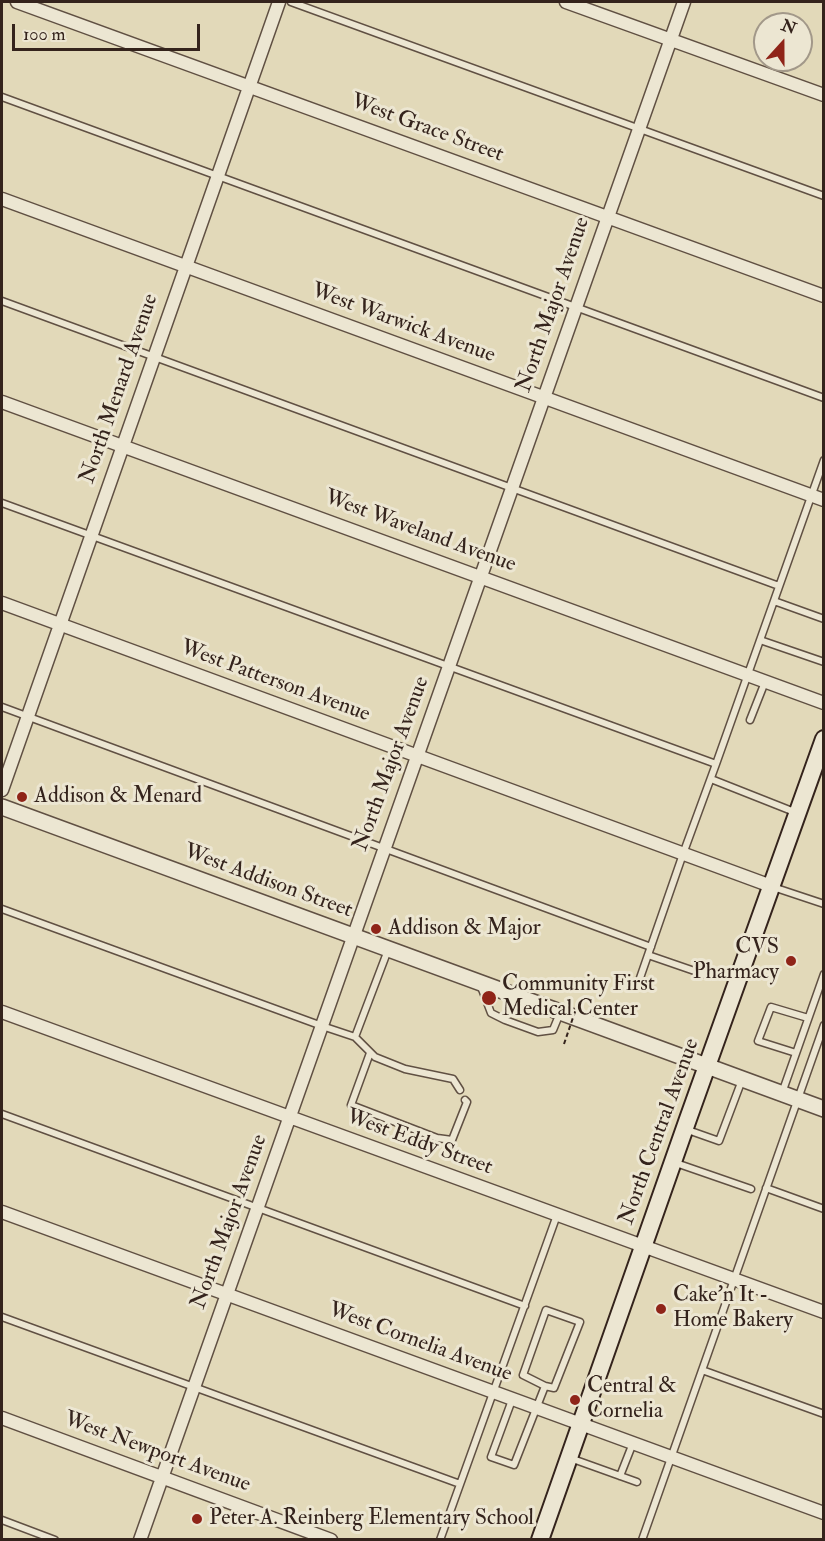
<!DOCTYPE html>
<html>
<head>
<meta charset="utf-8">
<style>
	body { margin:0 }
	#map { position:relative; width:825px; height:1541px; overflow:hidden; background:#e2d9b9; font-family:"IM FELL Double Pica",serif }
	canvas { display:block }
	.frame { position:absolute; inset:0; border:3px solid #34231c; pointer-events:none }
	.north { position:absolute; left:753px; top:12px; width:60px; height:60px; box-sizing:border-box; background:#ece6d2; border:2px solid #a29889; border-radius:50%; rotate:21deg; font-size:16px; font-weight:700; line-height:24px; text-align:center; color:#34231c }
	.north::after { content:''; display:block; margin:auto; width:21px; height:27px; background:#8f2418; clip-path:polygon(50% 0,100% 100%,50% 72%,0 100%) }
	.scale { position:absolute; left:12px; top:24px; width:188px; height:27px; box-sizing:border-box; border:3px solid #34231c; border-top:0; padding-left:8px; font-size:18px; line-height:21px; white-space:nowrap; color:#34231c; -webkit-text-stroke:4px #ece6d2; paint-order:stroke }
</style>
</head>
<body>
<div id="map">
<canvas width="825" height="1541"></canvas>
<div class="frame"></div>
<div class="north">N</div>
<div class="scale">100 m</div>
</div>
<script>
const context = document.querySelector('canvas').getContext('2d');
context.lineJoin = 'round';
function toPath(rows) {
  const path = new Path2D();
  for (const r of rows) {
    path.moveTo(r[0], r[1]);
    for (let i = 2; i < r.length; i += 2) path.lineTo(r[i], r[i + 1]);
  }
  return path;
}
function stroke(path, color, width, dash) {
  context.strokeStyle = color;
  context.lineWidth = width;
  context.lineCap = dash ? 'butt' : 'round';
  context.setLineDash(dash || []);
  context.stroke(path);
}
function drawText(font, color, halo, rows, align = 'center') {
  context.font = font + ' "IM FELL Double Pica",serif';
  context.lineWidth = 6;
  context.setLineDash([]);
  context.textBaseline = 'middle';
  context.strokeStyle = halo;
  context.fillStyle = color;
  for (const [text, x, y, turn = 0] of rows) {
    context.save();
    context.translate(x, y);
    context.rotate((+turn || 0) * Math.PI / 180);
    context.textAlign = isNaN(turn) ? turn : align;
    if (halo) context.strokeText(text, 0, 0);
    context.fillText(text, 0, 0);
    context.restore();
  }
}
const service = toPath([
	[291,2,824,196],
	[2,97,824,398],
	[2,301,779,586],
	[2,503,716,764],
	[774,601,824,619],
	[760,640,824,662],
	[2,707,651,947],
	[750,720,765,682],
	[711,779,797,813],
	[773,887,824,904],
	[2,909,322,1026,355,1037,388,950],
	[648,955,709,976],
	[640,978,683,854,716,764,824,460],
	[480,984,491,1013,505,1020,538,1032,553,1030,560,1013],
	[355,1037,375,1057,405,1069,453,1079,460,1090],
	[370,1053,351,1105,437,1138,452,1140,467,1102,465,1100],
	[796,1053,758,1041,771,1007,808,1018],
	[782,1093,824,974],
	[2,1114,525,1306],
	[685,1129,719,1141,742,1080],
	[673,1162,751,1189],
	[766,1188,824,1209],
	[2,1317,460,1484],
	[702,1370,824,1414],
	[512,1400,491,1457,514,1465,545,1386,554,1388,580,1322,546,1310,523,1375,545,1386],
	[570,1458,637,1482],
	[620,1476,633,1443],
	[2,1520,55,1540],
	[440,1540,557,1215],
	[642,1540,824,1025]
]);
const minor = toPath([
	[17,2,824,296],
	[566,2,824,95],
	[2,199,824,500],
	[2,402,824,703],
	[2,603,771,886],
	[2,790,279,2],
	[2,1012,824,1312],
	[2,1212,824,1513],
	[2,1418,331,1540],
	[140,1540,684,2]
]);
const tertiary = toPath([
	[2,807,824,1109]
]);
const secondary = toPath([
	[540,1540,688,1119,824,739]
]);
stroke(service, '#605043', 9);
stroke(minor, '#605043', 15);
stroke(tertiary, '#605043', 18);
stroke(secondary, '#34231c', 20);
stroke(service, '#ece6d2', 6);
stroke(minor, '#ece6d2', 12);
stroke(tertiary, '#ece6d2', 15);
stroke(secondary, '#ece6d2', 16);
stroke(toPath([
	[564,1044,579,1000]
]), '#34231c', 2, [4.5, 3]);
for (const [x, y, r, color] of [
	[22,797,6,"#8f2418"],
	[376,929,6,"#8f2418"],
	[791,961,6,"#8f2418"],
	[489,998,8,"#8f2418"],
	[661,1309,6,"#8f2418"],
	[575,1400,6,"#8f2418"],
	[197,1519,6,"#8f2418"]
]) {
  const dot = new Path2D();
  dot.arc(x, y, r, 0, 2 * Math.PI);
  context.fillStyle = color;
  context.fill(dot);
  stroke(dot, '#ece6d2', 2);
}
drawText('22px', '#34231c', '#ece6d2', [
	["West Grace Street",427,129,20],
	["North Major Avenue",554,305,-71],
	["West Warwick Avenue",403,324,20],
	["North Menard Avenue",120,389,-71],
	["West Waveland Avenue",420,532,20],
	["West Patterson Avenue",275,682,20],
	["North Major Avenue",392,764,-70],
	["West Addison Street",268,882,20],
	["North Central Avenue",660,1132,-70],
	["West Eddy Street",419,1143,20],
	["North Major Avenue",230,1222,-70],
	["West Cornelia Avenue",420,1343,20],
	["West Newport Avenue",157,1453,20]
]);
drawText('22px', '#34231c', '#ece6d2', [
	["Addison & Menard",34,797],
	["Addison & Major",388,929],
	["CVS",779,948,"right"],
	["Pharmacy",779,973,"right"],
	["Community First",502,985],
	["Medical Center",502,1010],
	["Cake’n It -",673,1296],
	["Home Bakery",673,1321],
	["Central &",587,1387],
	["Cornelia",587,1412],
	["Peter A. Reinberg Elementary School",209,1519]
], 'left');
</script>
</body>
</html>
